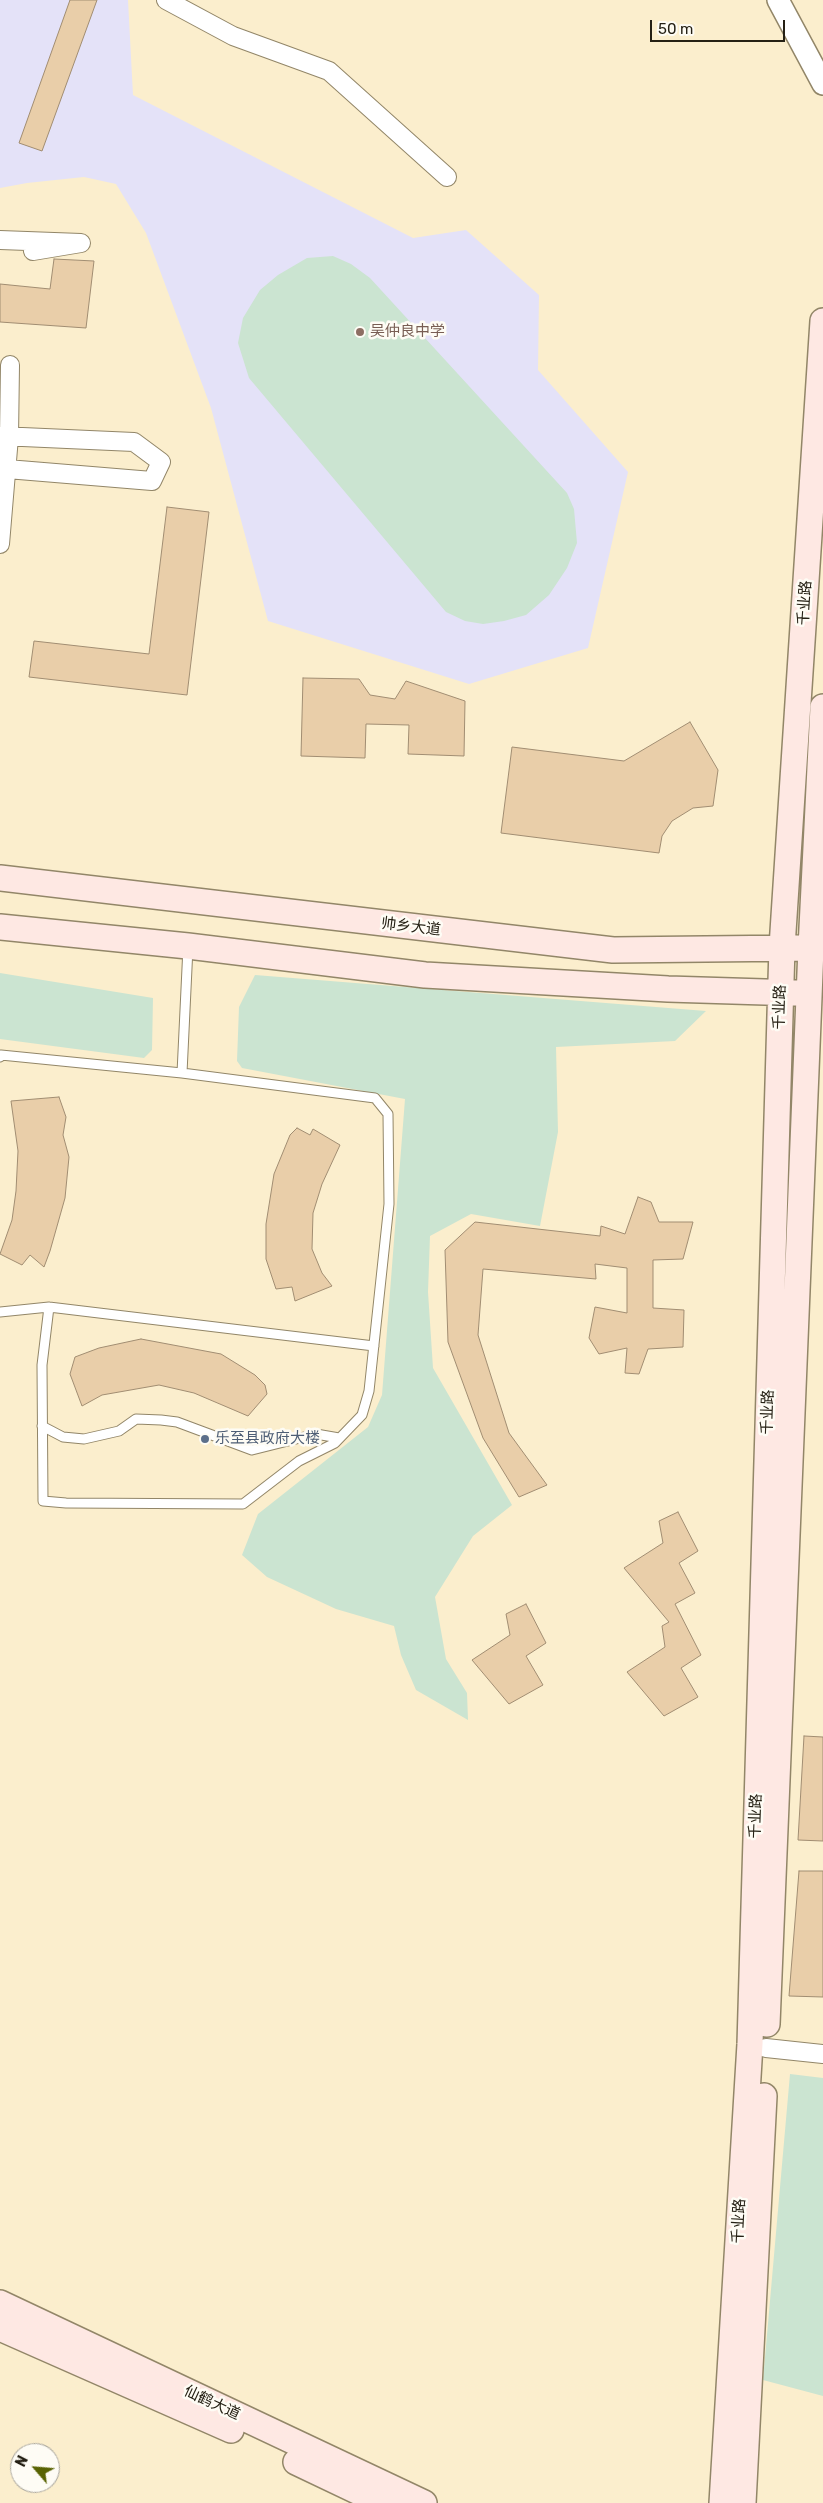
<!DOCTYPE html>
<html>
<head>
<meta charset="utf-8">
<style>
	body { margin:0 }
	#map { position:relative; width:823px; height:2503px; overflow:hidden; background:#fbeecd; font-family:Rubik,sans-serif }
	canvas { display:block }
	.north { position:absolute; left:10px; top:2443px; width:50px; height:50px; box-sizing:border-box; background:#fefcf5; border:1px solid #a7a49b; border-radius:50%; rotate:297deg; font-size:14px; font-weight:700; line-height:20px; text-align:center; color:#252014 }
	.north::after { content:''; display:block; margin:auto; width:18px; height:22px; background:#596303; clip-path:polygon(50% 0,100% 100%,50% 72%,0 100%) }
	.scale { position:absolute; left:650px; top:20px; width:135px; height:22px; box-sizing:border-box; border:2px solid #252014; border-top:0; padding-left:6px; font-size:15px; line-height:18px; white-space:nowrap; color:#252014; -webkit-text-stroke:4px #fefcf5; paint-order:stroke }
</style>
</head>
<body>
<div id="map">
<canvas width="823" height="2503"></canvas>
<div class="north">N</div>
<div class="scale">50 m</div>
</div>
<script>
const context = document.querySelector('canvas').getContext('2d');
context.lineJoin = 'round';
function fillPath(path, color) {
  context.fillStyle = color;
  context.fill(path, 'evenodd');
}
function toPath(rows) {
  const path = new Path2D();
  for (const r of rows) {
    path.moveTo(r[0], r[1]);
    for (let i = 2; i < r.length; i += 2) path.lineTo(r[i], r[i + 1]);
  }
  return path;
}
function stroke(path, color, width, dash) {
  context.strokeStyle = color;
  context.lineWidth = width;
  context.lineCap = dash ? 'butt' : 'round';
  context.setLineDash(dash || []);
  context.stroke(path);
}
function drawText(font, color, halo, rows, align = 'center') {
  context.font = font + ' Rubik,"Noto Sans SC",sans-serif';
  context.lineWidth = 5;
  context.setLineDash([]);
  context.textBaseline = 'middle';
  context.strokeStyle = halo;
  context.fillStyle = color;
  for (const [text, x, y, turn = 0] of rows) {
    context.save();
    context.translate(x, y);
    context.rotate((+turn || 0) * Math.PI / 180);
    context.textAlign = isNaN(turn) ? turn : align;
    if (halo) context.strokeText(text, 0, 0);
    context.fillText(text, 0, 0);
    context.restore();
  }
}
fillPath(toPath([
	[0,0,128,0,133,95,413,238,466,230,539,295,538,370,628,472,588,648,469,684,268,621,211,408,146,233,116,184,84,177,27,183,0,188]
]), '#e4e2f8');
fillPath(toPath([
	[333,256,351,264,370,278,567,493,574,509,577,543,567,568,549,595,526,615,504,621,483,624,465,621,446,612,249,378,238,343,243,318,260,290,278,275,307,258],
	[0,973,153,998,152,1050,144,1058,0,1039],
	[255,975,706,1011,675,1041,556,1047,558,1132,540,1226,471,1214,430,1236,428,1292,433,1368,512,1505,473,1536,435,1597,446,1659,467,1693,468,1720,416,1690,401,1655,394,1626,336,1609,267,1577,242,1555,258,1514,368,1427,382,1395,405,1099,242,1068,237,1061,239,1007],
	[790,2074,823,2078,823,2396,763,2380]
]), '#cbe4d1');
const building = toPath([
	[70,0,97,0,42,151,19,143,70,0],
	[54,259,94,261,86,328,0,322,0,284,50,289,54,259],
	[167,507,209,512,187,695,29,677,34,641,149,654,167,507],
	[303,678,359,679,370,695,395,699,406,681,465,701,464,756,408,754,409,725,366,724,365,758,301,756,303,678],
	[690,722,718,770,713,806,693,808,672,821,662,836,659,853,501,833,512,747,624,761,690,722],
	[59,1097,66,1117,63,1135,69,1157,65,1198,50,1251,44,1267,30,1255,22,1265,0,1254,12,1220,16,1191,18,1151,11,1101,59,1097],
	[297,1128,310,1135,313,1129,340,1145,322,1184,313,1213,312,1249,322,1273,332,1286,295,1301,292,1287,276,1289,266,1259,266,1224,274,1174,290,1135,297,1128],
	[638,1197,651,1202,659,1222,693,1222,683,1259,653,1260,653,1308,684,1310,683,1347,648,1349,639,1374,625,1373,627,1348,599,1354,589,1338,595,1307,627,1313,627,1268,595,1264,596,1279,483,1269,478,1335,509,1433,547,1485,519,1497,483,1438,448,1342,445,1250,475,1222,600,1236,601,1226,625,1234,638,1197],
	[141,1339,221,1354,255,1375,265,1385,267,1394,248,1416,194,1393,159,1385,102,1395,82,1406,70,1374,75,1357,99,1348,141,1339],
	[678,1512,698,1551,679,1563,695,1593,675,1604,701,1655,681,1668,698,1697,664,1716,627,1672,665,1647,662,1626,669,1622,624,1568,663,1543,659,1521,678,1512],
	[526,1604,546,1643,526,1656,543,1685,509,1704,472,1660,510,1635,506,1614,526,1604],
	[804,1736,823,1737,823,1841,798,1840,804,1736],
	[799,1871,823,1871,823,1997,789,1996,799,1871]
]);
fillPath(building, '#e9cea9');
stroke(building, '#a18d72', 1);
const service = toPath([
	[0,1057,1,1055,182,1073,375,1098,388,1114,389,1204,369,1391,362,1415,335,1443,299,1461,243,1504,66,1503,43,1501,42,1365,49,1307,0,1312],
	[182,1073,188,947],
	[49,1307,374,1346],
	[42,1426,63,1437,84,1439,119,1431,136,1419,161,1420,177,1422,252,1450,316,1434,339,1438]
]);
const minor = toPath([
	[166,0,233,36,329,71,447,177],
	[0,240,81,243,33,251],
	[0,436,134,442,161,462,152,481,7,469],
	[0,544,9,437,10,365],
	[766,2048,823,2054]
]);
const tertiary = toPath([
	[778,0,823,84]
]);
const secondary = toPath([
	[0,878,613,950,798,948],
	[0,927,188,946,425,975,668,989,797,993],
	[767,2024,811,948,823,707],
	[0,2303,424,2503],
	[0,2328,231,2430],
	[296,2462,382,2503],
	[722,2503,750,2044,782,947,823,321],
	[743,2503,764,2096]
]);
stroke(service, '#928668', 11);
stroke(minor, '#928668', 20);
stroke(tertiary, '#928668', 24);
stroke(secondary, '#928668', 28);
stroke(service, '#fff', 9);
stroke(minor, '#fff', 18);
stroke(tertiary, '#fff', 21);
stroke(secondary, '#fee8e3', 25);
for (const [x, y, r, color] of [
	[360,332,5,"#8d6e63"],
	[205,1439,5,"#5c6f8a"]
]) {
  const dot = new Path2D();
  dot.arc(x, y, r, 0, 2 * Math.PI);
  context.fillStyle = color;
  context.fill(dot);
  stroke(dot, '#fefcf5', 2);
}
drawText('15px', '#785e54', '#fefcf5', [
	["吴仲良中学",370,332]
], 'left');
drawText('15px', '#252014', '#fefcf5', [
	["千业路",805,603,-86],
	["帅乡大道",411,927,7],
	["千业路",780,1007,-88],
	["千业路",768,1412,-88],
	["千业路",756,1816,-88],
	["千业路",739,2221,-87],
	["仙鹤大道",212,2403,25]
]);
drawText('15px', '#4e5e75', '#fefcf5', [
	["乐至县政府大楼",215,1439]
], 'left');
</script>
</body>
</html>
